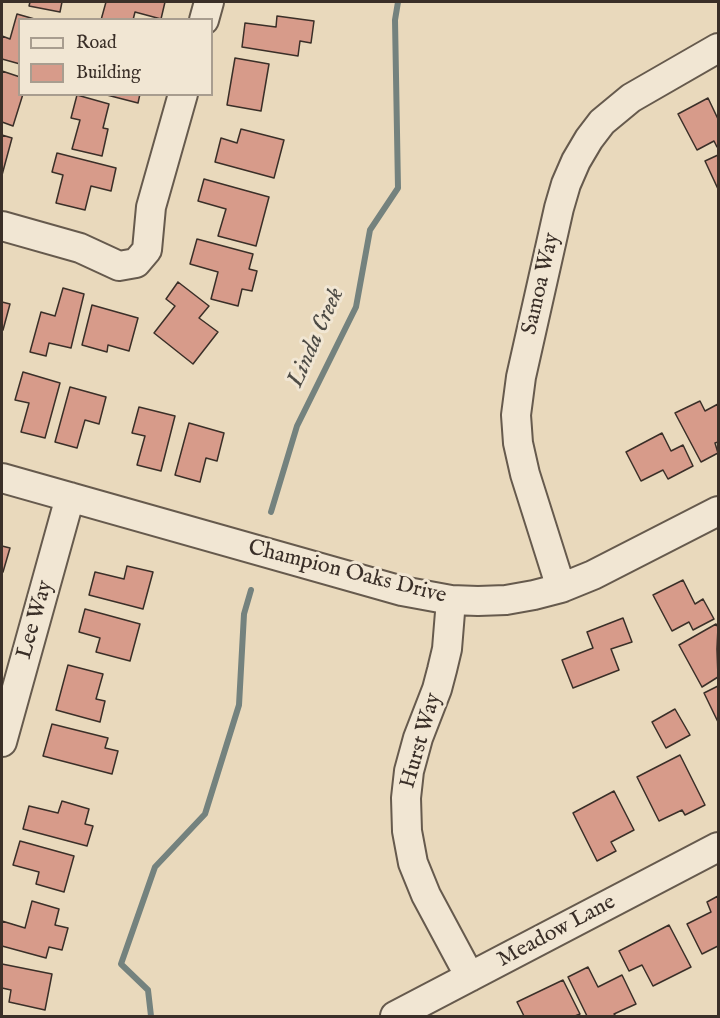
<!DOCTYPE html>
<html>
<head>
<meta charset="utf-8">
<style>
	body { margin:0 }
	#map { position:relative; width:720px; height:1018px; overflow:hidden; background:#e9d9bc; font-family:"IM FELL English",serif }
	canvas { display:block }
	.frame { position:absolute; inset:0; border:3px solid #3a2f28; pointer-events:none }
	.legend { position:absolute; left:18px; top:18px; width:195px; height:78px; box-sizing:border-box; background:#f1e6d3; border:2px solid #a89d8f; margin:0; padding:8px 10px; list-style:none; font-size:18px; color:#3a2f28 }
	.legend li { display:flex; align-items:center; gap:12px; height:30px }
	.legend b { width:30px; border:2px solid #a89d8f }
</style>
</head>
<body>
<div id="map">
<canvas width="720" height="1018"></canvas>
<div class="frame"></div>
<ul class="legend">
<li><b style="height:8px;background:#f1e6d3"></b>Road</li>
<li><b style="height:16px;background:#d79b8a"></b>Building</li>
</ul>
</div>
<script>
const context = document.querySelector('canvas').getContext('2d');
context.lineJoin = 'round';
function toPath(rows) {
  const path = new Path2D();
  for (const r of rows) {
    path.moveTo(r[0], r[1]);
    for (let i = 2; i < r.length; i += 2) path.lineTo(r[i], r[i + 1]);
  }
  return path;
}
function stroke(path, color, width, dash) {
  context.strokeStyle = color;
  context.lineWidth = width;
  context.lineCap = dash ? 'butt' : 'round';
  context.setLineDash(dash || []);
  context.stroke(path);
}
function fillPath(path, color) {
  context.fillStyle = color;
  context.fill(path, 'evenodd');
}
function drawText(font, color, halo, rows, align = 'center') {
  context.font = font + ' "IM FELL English",serif';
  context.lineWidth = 6;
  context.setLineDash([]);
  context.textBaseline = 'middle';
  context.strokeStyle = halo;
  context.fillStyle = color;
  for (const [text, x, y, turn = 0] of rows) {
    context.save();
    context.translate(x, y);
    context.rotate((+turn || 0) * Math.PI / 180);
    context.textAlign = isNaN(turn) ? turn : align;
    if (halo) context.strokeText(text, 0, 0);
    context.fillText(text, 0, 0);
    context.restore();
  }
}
stroke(toPath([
	[271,512,297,426,356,307,370,230,398,188,395,20,398,2],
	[151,1016,148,990,121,964,155,867,205,814,239,705,244,614,251,590]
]), '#74827e', 6);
const building = toPath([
	[30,2,62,2,60,12,29,6,30,2],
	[106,2,165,2,161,19,135,12,133,20,101,20,106,2],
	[17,14,38,20,20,20,20,64,2,59,2,36,10,39,17,14],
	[277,16,314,21,311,43,300,41,298,56,242,47,245,23,276,27,277,16],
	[235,58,269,64,261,111,227,105,235,58],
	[2,71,20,77,20,94,23,94,13,126,2,122,2,71],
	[103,94,140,94,138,103,103,94],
	[77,95,109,104,103,128,108,129,102,156,72,149,80,120,71,118,77,95],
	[708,98,718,119,718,147,717,147,714,141,697,150,678,114,708,98],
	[241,129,284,140,274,178,215,162,221,138,237,143,241,129],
	[2,135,12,138,2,175,2,135],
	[57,153,116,168,111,191,91,186,85,210,56,203,63,175,52,172,57,153],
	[718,155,718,189,705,161,718,155],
	[204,179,269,197,256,246,218,236,226,209,198,201,204,179],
	[197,239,253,254,249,269,257,271,252,291,242,289,238,306,211,299,218,272,190,264,197,239],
	[178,282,209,306,199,318,218,332,193,364,154,333,175,306,166,299,178,282],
	[63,288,84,294,71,348,49,343,46,356,30,352,41,312,55,316,63,288],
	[2,302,10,304,3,330,2,330,2,302],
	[92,305,138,318,129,351,108,345,107,352,82,345,92,305],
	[23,372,60,383,45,438,21,432,29,403,15,400,23,372],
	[70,387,106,397,99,424,85,420,77,448,55,442,70,387],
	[700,401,705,411,718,404,718,442,715,443,718,453,701,462,675,413,700,401],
	[139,407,175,416,161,471,137,465,145,436,132,433,139,407],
	[189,423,224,433,217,461,206,458,200,482,175,475,189,423],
	[662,433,671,451,683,445,693,466,668,479,663,470,641,481,626,452,662,433],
	[2,546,10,548,3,572,2,572,2,546],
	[127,566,153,572,143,609,89,595,95,572,124,579,127,566],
	[683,580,695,604,703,599,714,619,693,630,689,622,672,631,653,595,683,580],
	[85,609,140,624,130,661,96,652,100,638,79,632,85,609],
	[623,618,632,642,611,649,619,670,573,688,562,660,593,648,587,632,623,618],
	[716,624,718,627,717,649,718,677,702,687,679,645,716,624],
	[68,665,103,674,96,699,105,701,100,722,56,710,68,665],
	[718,686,718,722,704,693,718,686],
	[675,709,690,735,666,748,652,722,675,709],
	[52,724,108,738,105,748,118,751,112,774,43,756,52,724],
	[680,755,705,805,685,815,682,810,659,821,637,777,680,755],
	[614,791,634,830,611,842,616,851,597,861,573,813,614,791],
	[62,801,89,809,85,824,93,826,87,846,23,829,29,806,58,813,62,801],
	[20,841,74,856,64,892,36,884,39,872,13,865,20,841],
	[718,896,718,946,702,954,687,924,711,912,707,902,718,896],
	[32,901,59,909,55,925,68,928,62,950,49,947,46,958,2,946,2,921,25,928,32,901],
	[669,925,691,967,653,986,642,965,629,971,619,951,669,925],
	[2,964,52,974,45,1010,9,1002,11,990,2,988,2,964],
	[588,967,598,987,622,975,636,1004,614,1014,616,1016,587,1016,568,977,588,967],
	[563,980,580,1014,575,1016,524,1016,517,1002,563,980]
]);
fillPath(building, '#d79b8a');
stroke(building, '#3a2f28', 1.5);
const minor = toPath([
	[204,20,209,2],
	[2,226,80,248,119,266,136,263,147,250,151,207,183,94],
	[2,478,402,591,451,600,478,601,506,600,534,595,561,588,593,575,718,511],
	[561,588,525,474,518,443,516,415,521,377,559,208,566,184,576,161,589,139,602,122,631,98,718,48],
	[451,600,447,649,442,670,437,689,418,738,409,771,406,798,407,831,413,863,426,895,470,977],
	[2,742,70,497],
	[395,1016,718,847]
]);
stroke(minor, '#665a4d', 32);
stroke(minor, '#f1e6d3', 28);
drawText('22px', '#3a2f28', '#f1e6d3', [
	["Samoa Way",542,284,-77],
	["Champion Oaks Drive",347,573,14],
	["Lee Way",36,620,-74],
	["Hurst Way",422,741,-74],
	["Meadow Lane",557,932,-28]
]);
drawText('italic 24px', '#4d4b45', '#f1e6d3', [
	["Linda Creek",317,338,-66]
]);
</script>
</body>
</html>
